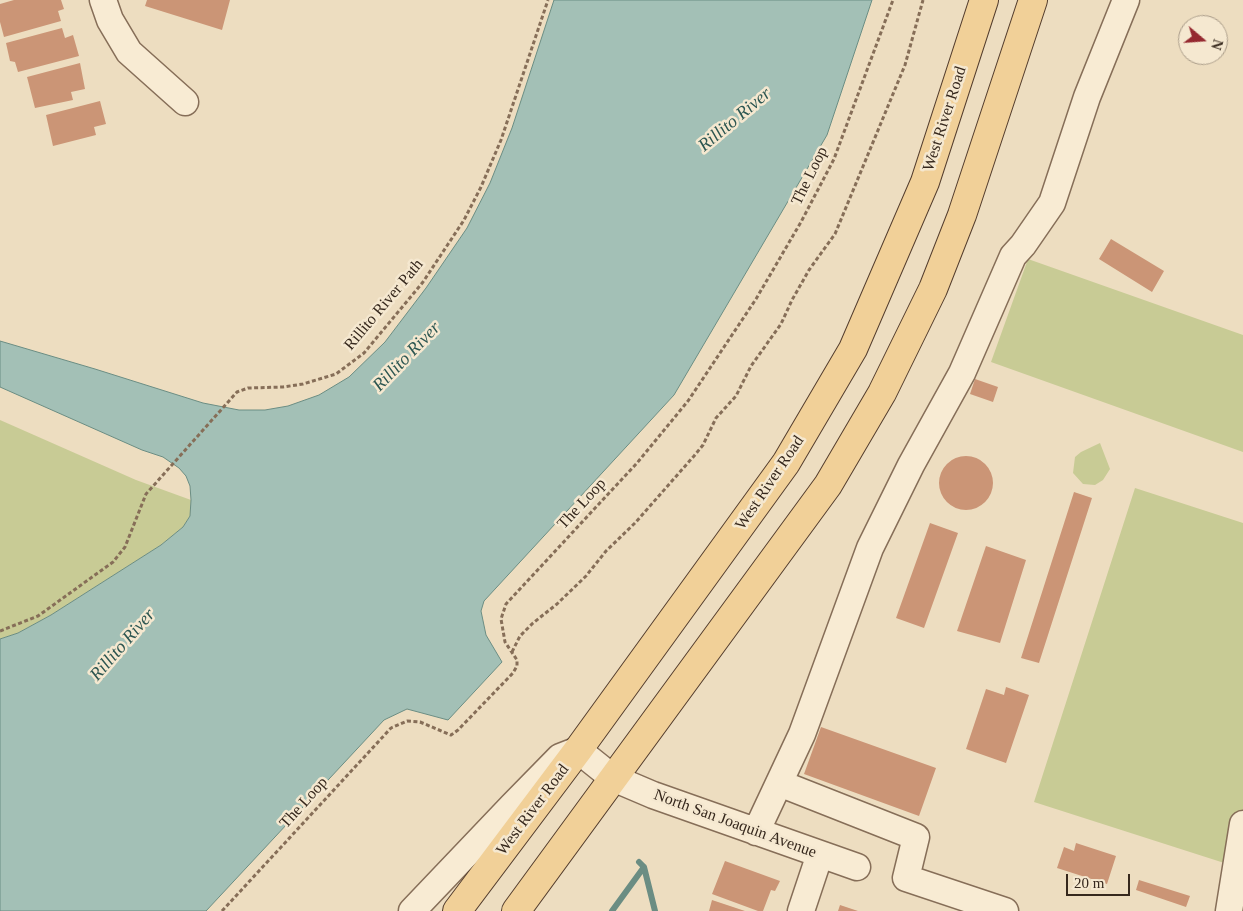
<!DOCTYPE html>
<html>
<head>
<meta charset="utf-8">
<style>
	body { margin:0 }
	#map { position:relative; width:1243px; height:911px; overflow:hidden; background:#edddc0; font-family:Georgia,serif }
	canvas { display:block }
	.north { position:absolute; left:1178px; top:15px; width:50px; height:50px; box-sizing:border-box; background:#f5e8d0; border:1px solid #a99b88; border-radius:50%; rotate:108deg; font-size:14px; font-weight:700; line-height:20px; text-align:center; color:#36281d }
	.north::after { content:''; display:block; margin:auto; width:18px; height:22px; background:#952930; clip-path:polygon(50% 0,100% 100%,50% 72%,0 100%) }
	.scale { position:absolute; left:1066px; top:874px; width:64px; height:22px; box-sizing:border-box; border:2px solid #36281d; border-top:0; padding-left:6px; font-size:15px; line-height:18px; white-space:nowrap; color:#36281d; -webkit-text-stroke:4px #f5e8d0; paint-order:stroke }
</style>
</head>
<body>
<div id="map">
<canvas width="1243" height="911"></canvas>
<div class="north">N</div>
<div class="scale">20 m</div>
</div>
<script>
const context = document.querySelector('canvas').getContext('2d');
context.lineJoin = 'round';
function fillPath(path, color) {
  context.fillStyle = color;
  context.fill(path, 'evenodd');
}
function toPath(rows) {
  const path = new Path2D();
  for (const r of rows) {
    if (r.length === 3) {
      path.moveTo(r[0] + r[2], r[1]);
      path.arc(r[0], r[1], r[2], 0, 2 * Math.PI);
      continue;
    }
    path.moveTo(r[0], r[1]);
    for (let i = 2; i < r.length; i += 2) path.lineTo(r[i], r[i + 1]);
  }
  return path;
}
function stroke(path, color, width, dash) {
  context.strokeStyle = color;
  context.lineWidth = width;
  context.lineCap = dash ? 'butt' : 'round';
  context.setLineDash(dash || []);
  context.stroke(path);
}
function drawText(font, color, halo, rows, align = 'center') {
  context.font = font + ' Georgia,serif';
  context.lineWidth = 5;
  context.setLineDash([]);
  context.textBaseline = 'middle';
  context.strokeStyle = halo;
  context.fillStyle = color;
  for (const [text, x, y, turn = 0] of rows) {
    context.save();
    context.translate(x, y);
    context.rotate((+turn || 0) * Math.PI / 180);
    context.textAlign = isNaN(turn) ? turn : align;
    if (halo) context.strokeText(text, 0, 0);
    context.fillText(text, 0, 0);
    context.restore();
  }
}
fillPath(toPath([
	[1028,259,1243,335,1243,452,991,362],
	[0,420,136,480,191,500,190,516,183,527,161,545,51,615,18,633,0,639],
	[1100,443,1110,469,1103,480,1095,485,1083,484,1073,473,1075,457,1081,452],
	[1135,488,1243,523,1243,869,1034,802]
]), '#c8cb95');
const water = toPath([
	[554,0,872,0,827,135,674,395,484,601,481,611,486,635,502,662,448,720,407,709,384,720,206,911,0,911,0,639,18,633,51,615,161,545,183,527,190,516,191,500,190,486,186,476,179,468,163,457,142,450,0,387,0,341,95,369,203,403,239,410,265,410,288,406,319,395,349,377,385,342,426,288,467,228,490,183,512,128,554,0]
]);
fillPath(water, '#a3c0b6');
stroke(water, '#6b8d83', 1);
stroke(toPath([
	[644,867,655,911],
	[612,911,644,867,639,862]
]), '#6b8d83', 6);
fillPath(toPath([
	[14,0,61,0,64,9,58,11,61,21,4,37,0,22,0,4],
	[147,0,230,0,222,30,145,6],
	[62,28,65,38,73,35,79,56,18,72,15,62,10,61,6,43],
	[80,63,85,89,71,92,73,100,35,108,27,77],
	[100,101,106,124,94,127,96,135,53,146,46,115],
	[1111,239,1164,271,1152,292,1099,259],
	[975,379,998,387,993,402,970,394],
	[966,483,27],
	[1074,492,1092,498,1039,663,1021,658],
	[930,523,958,533,924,628,896,618],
	[986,546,1026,560,1000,643,957,631],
	[1006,687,1029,695,1006,763,966,749,986,689,1004,695],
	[821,727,936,768,919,816,804,774],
	[1076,843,1116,856,1107,884,1057,868,1064,847,1074,851],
	[725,861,780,881,775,891,771,890,763,911,758,911,712,894],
	[1139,880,1190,896,1186,907,1136,890],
	[712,900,745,911,709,911],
	[840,905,858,911,838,911]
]), '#cb9576');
const minor = toPath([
	[103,0,110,20,129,52,185,102],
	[779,783,916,837,906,878,1005,911],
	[756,832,802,734,870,548,911,465,962,373,1013,256,1023,245,1052,203,1087,97,1126,0],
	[412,911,512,806,560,757,578,750,613,778,653,795,857,867],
	[801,911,820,854],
	[1229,911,1243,824]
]);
const major = toPath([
	[457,911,578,750,786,463,853,349,925,182,984,0],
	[516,911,828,485,882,393,933,289,962,215,1033,0]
]);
stroke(minor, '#866e58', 29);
stroke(major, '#543d2d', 30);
stroke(toPath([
	[0,631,38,616,113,562,125,547,146,494,237,392,248,388,283,387,303,384,336,374,364,353,423,282,464,220,481,187,501,140,548,0],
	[512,652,520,636,533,623,557,604,586,576,606,551,635,523,694,456,703,445,716,418,736,396,751,366,781,324,792,300,809,270,835,234,905,65,923,0],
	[222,911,391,728,407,721,420,722,451,735,458,730,513,673,517,666,517,660,505,642,501,619,506,604,637,463,688,401,756,299,801,222,834,159,893,0]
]), '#866e58', 3, [4, 2.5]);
stroke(minor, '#f8ebd3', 26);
stroke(major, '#f1d098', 28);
drawText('16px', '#36281d', '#f5e8d0', [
	["West River Road",945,119,-72],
	["The Loop",810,176,-64],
	["Rillito River Path",384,305,-50],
	["West River Road",770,483,-56],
	["The Loop",582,504,-47],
	["The Loop",304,803,-48],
	["West River Road",533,810,-53],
	["North San Joaquin Avenue",735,824,20]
]);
drawText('italic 18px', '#2c5651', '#f5e8d0', [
	["Rillito River",735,120,-40],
	["Rillito River",407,357,-46],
	["Rillito River",123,645,-49]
]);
</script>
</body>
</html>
